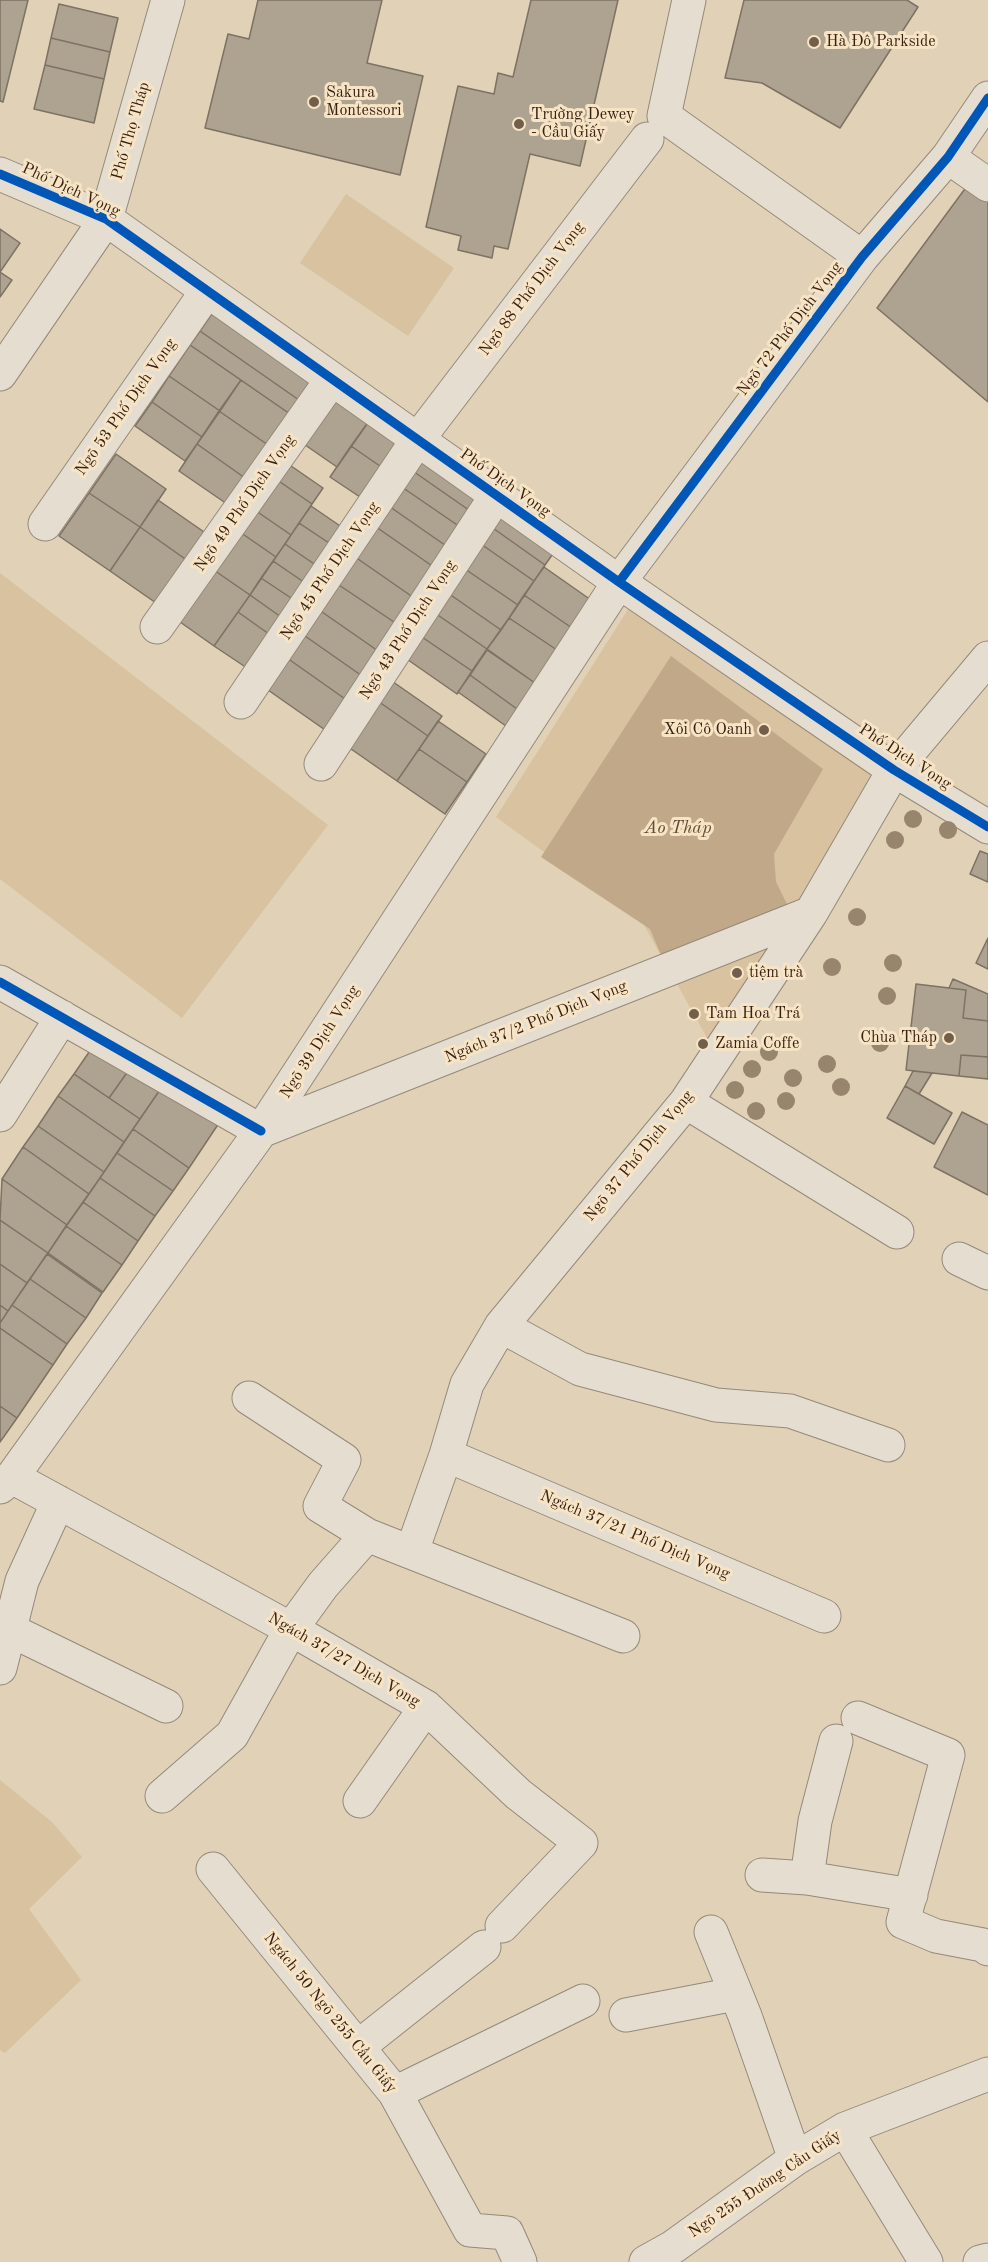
<!DOCTYPE html>
<html>
<head>
<meta charset="utf-8">
<style>
	body { margin:0 }
	canvas { display:block; background:#e0d1b7 }
</style>
</head>
<body>
<canvas width="988" height="2262"></canvas>
<script>
const context = document.querySelector('canvas').getContext('2d');
context.lineJoin = 'round';
function fillPath(path, color) {
  context.fillStyle = color;
  context.fill(path, 'evenodd');
}
function toPath(rows) {
  const path = new Path2D();
  for (const r of rows) {
    path.moveTo(r[0], r[1]);
    for (let i = 2; i < r.length; i += 2) path.lineTo(r[i], r[i + 1]);
  }
  return path;
}
function stroke(path, color, width, dash) {
  context.strokeStyle = color;
  context.lineWidth = width;
  context.lineCap = dash ? 'butt' : 'round';
  context.setLineDash(dash || []);
  context.stroke(path);
}
function drawText(font, color, halo, rows, align = 'center') {
  context.font = font + ' "Old Standard TT",serif';
  context.lineWidth = 6;
  context.setLineDash([]);
  context.textBaseline = 'middle';
  context.strokeStyle = halo;
  context.fillStyle = color;
  for (const [text, x, y, turn = 0] of rows) {
    context.save();
    context.translate(x, y);
    context.rotate((+turn || 0) * Math.PI / 180);
    context.textAlign = isNaN(turn) ? turn : align;
    if (halo) context.strokeText(text, 0, 0);
    context.fillText(text, 0, 0);
    context.restore();
  }
}
fillPath(toPath([
	[346,194,454,268,408,336,300,263],
	[0,573,328,825,182,1018,0,879],
	[629,608,877,775,710,1066,706,1036,644,925,496,817],
	[0,1780,52,1822,82,1857,29,1909,81,1980,5,2053,0,2050]
]), '#d8c2a0');
fillPath(toPath([
	[671,656,823,769,774,854,776,882,791,912,666,967,650,929,541,857]
]), '#c0a888');
const building = toPath([
	[0,0,28,0,3,102,0,101,0,0],
	[258,0,382,0,367,63,423,76,400,175,205,128,228,34,249,39,258,0],
	[531,0,618,0,580,166,530,154,508,249,494,246,492,258,458,250,461,236,426,227,458,86,494,94,498,73,513,77,531,0],
	[744,0,907,0,918,7,840,128,762,83,725,78,744,0],
	[59,4,118,18,110,52,51,38,59,4],
	[51,38,110,52,104,79,45,65,51,38],
	[45,65,104,79,94,123,34,109,45,65],
	[970,182,988,194,988,402,877,308,970,182],
	[0,229,20,243,0,272,12,280,0,297,0,229],
	[218,305,317,374,299,400,200,331,218,305],
	[200,331,299,400,290,414,190,345,200,331],
	[190,345,241,380,220,411,169,376,190,345],
	[169,376,220,411,202,437,152,402,169,376],
	[241,380,290,414,268,445,219,411,241,380],
	[331,385,374,414,337,467,295,438,331,385],
	[152,402,202,437,185,461,135,426,152,402],
	[219,411,268,445,245,478,197,444,219,411],
	[374,414,412,440,390,473,351,446,374,414],
	[197,444,245,478,227,504,179,471,197,444],
	[351,446,390,473,369,503,330,477,351,446],
	[419,449,489,497,476,515,407,467,419,449],
	[116,454,166,489,140,527,89,493,116,454],
	[281,459,323,488,312,504,270,475,281,459],
	[407,467,476,515,466,531,396,483,407,467],
	[270,475,312,504,291,535,249,506,270,475],
	[396,483,466,531,452,550,383,502,396,483],
	[89,493,140,527,110,571,59,536,89,493],
	[158,500,207,534,188,561,140,527,158,500],
	[383,502,452,550,438,570,369,522,383,502],
	[249,506,291,535,276,557,234,528,249,506],
	[311,506,349,532,338,549,299,523,311,506],
	[503,506,559,545,545,565,490,526,503,506],
	[369,522,438,570,417,600,348,552,369,522],
	[299,523,338,549,323,570,285,544,299,523],
	[490,526,545,565,534,581,478,542,490,526],
	[140,527,188,561,159,605,110,571,140,527],
	[234,528,276,557,250,595,208,566,234,528],
	[478,542,534,581,518,605,462,567,478,542],
	[285,544,323,570,311,587,273,561,285,544],
	[348,552,417,600,400,626,330,579,348,552],
	[273,561,311,587,300,604,261,578,273,561],
	[208,566,250,595,214,646,173,617,208,566],
	[462,567,518,605,501,630,445,591,462,567],
	[544,567,591,600,572,628,524,595,544,567],
	[261,578,300,604,288,622,250,595,261,578],
	[330,579,400,626,381,653,312,605,330,579],
	[445,591,501,630,487,649,432,611,445,591],
	[250,595,288,622,276,639,238,612,250,595],
	[524,595,572,628,557,650,509,618,524,595],
	[312,605,381,653,365,678,295,629,312,605],
	[432,611,487,649,472,671,416,633,432,611],
	[238,612,276,639,253,672,214,646,238,612],
	[509,618,557,650,535,683,487,649,509,618],
	[295,629,365,678,348,701,280,653,295,629],
	[416,633,472,671,457,694,401,655,416,633],
	[487,650,535,683,517,709,470,675,487,650],
	[280,653,348,701,328,732,258,683,280,653],
	[470,675,517,709,506,726,458,692,470,675],
	[386,677,442,716,428,736,372,697,386,677],
	[372,697,428,736,397,781,341,742,372,697],
	[438,721,486,754,467,782,419,749,438,721],
	[419,749,467,782,445,814,397,781,419,749],
	[980,851,988,854,988,882,970,874,980,851],
	[988,938,988,969,976,963,988,938],
	[953,979,988,994,988,1021,963,1018,966,990,949,988,953,979],
	[916,984,966,990,963,1018,988,1021,988,1057,961,1055,959,1076,906,1070,916,984],
	[96,1042,131,1067,109,1098,74,1074,96,1042],
	[961,1055,988,1057,988,1079,959,1076,961,1055],
	[136,1060,166,1081,140,1119,109,1098,136,1060],
	[913,1071,932,1073,919,1094,905,1086,913,1071],
	[74,1074,140,1119,124,1142,58,1096,74,1074],
	[166,1081,221,1120,189,1168,133,1129,166,1081],
	[905,1086,952,1113,934,1144,887,1118,905,1086],
	[58,1096,124,1142,104,1172,38,1126,58,1096],
	[962,1112,988,1125,988,1195,934,1167,962,1112],
	[38,1126,104,1172,89,1194,23,1147,38,1126],
	[133,1129,189,1168,173,1191,117,1153,133,1129],
	[23,1147,89,1194,67,1225,2,1179,23,1147],
	[117,1153,173,1191,155,1216,100,1178,117,1153],
	[100,1178,155,1216,138,1241,83,1202,100,1178],
	[2,1179,67,1225,48,1253,0,1220,2,1179],
	[83,1202,138,1241,122,1265,66,1226,83,1202],
	[0,1220,48,1253,27,1283,0,1264,0,1220],
	[66,1226,122,1265,103,1292,48,1253,66,1226],
	[47,1254,102,1293,86,1318,30,1279,47,1254],
	[0,1264,27,1283,8,1311,0,1305,0,1264],
	[30,1279,86,1318,67,1344,12,1305,30,1279],
	[0,1305,8,1311,0,1323,0,1305],
	[12,1305,67,1344,53,1365,0,1328,0,1323,12,1305],
	[0,1328,53,1365,17,1418,0,1406,0,1328],
	[0,1406,17,1418,0,1442,0,1406]
]);
fillPath(building, '#aea291');
stroke(building, '#7d7263', 1.5);
const minor = toPath([
	[689,0,664,116,862,257],
	[948,157,988,185],
	[0,174,106,219,619,582,894,770,988,827],
	[0,374,106,219,168,0],
	[45,524,207,291],
	[157,627,332,379],
	[241,702,418,439,647,139],
	[321,764,496,496],
	[0,982,261,1131],
	[686,1102,897,1232],
	[0,1115,62,1017],
	[261,1131,811,913],
	[959,1259,988,1273],
	[501,1326,580,1369,716,1405,790,1411,888,1445],
	[249,1398,344,1460,320,1506,367,1535,623,1636],
	[446,1455,824,1616],
	[12,1477,291,1629,426,1707,518,1794,581,1843,502,1926],
	[0,1487,12,1477,261,1131,619,582,862,257,948,157,988,98],
	[412,1551,446,1455,467,1384,501,1326,686,1102,811,913,894,770,988,658],
	[10,1630,166,1706],
	[0,1668,22,1581,58,1502],
	[858,1718,948,1755,903,1922,936,1936,983,1945,988,1949],
	[162,1796,232,1735,291,1629,323,1585,367,1535],
	[360,1801,426,1707],
	[213,1869,395,2093,470,2230,507,2233,520,2262],
	[762,1875,807,1878,911,1895],
	[807,1878,815,1821,836,1741],
	[711,1932,745,2016,795,2159],
	[626,2015,735,1994],
	[358,2047,484,1947],
	[395,2093,583,2001],
	[845,2129,926,2262],
	[646,2262,673,2247,795,2159,845,2129,988,2074],
	[980,2262,988,2260]
]);
stroke(minor, '#958979', 35);
stroke(minor, '#e5ded0', 33);
stroke(toPath([
	[0,174,106,219,619,582,894,770,988,827],
	[619,582,862,257,948,157,988,98],
	[0,982,261,1131]
]), '#0057b8', 9);
context.fillStyle = '#98856e';
for (const [x, y] of [
	[913,819],
	[948,830],
	[895,840],
	[857,917],
	[893,963],
	[832,967],
	[887,996],
	[880,1043],
	[769,1052],
	[827,1064],
	[752,1069],
	[793,1078],
	[841,1087],
	[735,1090],
	[786,1101],
	[756,1111]
]) {
  context.beginPath();
  context.arc(x, y, 9, 0, 2 * Math.PI);
  context.fill();
}
for (const [x, y, r, color] of [
	[814,42,6,"#735e4c"],
	[314,102,6,"#735e4c"],
	[519,124,6,"#735e4c"],
	[764,730,6,"#735e4c"],
	[737,973,6,"#735e4c"],
	[694,1014,6,"#735e4c"],
	[949,1038,6,"#735e4c"],
	[703,1044,6,"#735e4c"]
]) {
  const dot = new Path2D();
  dot.arc(x, y, r, 0, 2 * Math.PI);
  context.fillStyle = color;
  context.fill(dot);
  stroke(dot, '#f6e4c5', 2);
}
drawText('16px', '#382013', '#f6e4c5', [
	["Hà Đô Parkside",826,42],
	["Sakura",326,93],
	["Montessori",326,111],
	["Trường Dewey",531,115],
	["- Cầu Giấy",531,133],
	["Xôi Cô Oanh",752,730,"right"],
	["tiệm trà",749,973],
	["Tam Hoa Trá",706,1014],
	["Chùa Tháp",937,1038,"right"],
	["Zamia Coffe",715,1044]
], 'left');
drawText('16px', '#382013', '#f6e4c5', [
	["Phố Thọ Tháp",131,131,-74],
	["Phố Dịch Vọng",71,190,25],
	["Ngõ 88 Phố Dịch Vọng",532,289,-53],
	["Ngõ 72 Phố Dịch Vọng",790,329,-53],
	["Ngõ 53 Phố Dịch Vọng",126,407,-55],
	["Phố Dịch Vọng",505,483,35],
	["Ngõ 49 Phố Dịch Vọng",245,503,-55],
	["Ngõ 45 Phố Dịch Vọng",330,571,-56],
	["Ngõ 43 Phố Dịch Vọng",408,630,-57],
	["Phố Dịch Vọng",905,757,33],
	["Ngách 37/2 Phố Dịch Vọng",536,1022,-22],
	["Ngõ 39 Dịch Vọng",320,1042,-57],
	["Ngõ 37 Phố Dịch Vọng",639,1156,-51],
	["Ngách 37/21 Phố Dịch Vọng",635,1535,23],
	["Ngách 37/27 Dịch Vọng",344,1660,30],
	["Ngách 50 Ngõ 255 Cầu Giấy",330,2013,51],
	["Ngõ 255 Đường Cầu Giấy",765,2184,-34]
]);
drawText('italic 18px', '#634a35', '#f6e4c5', [
	["Ao Tháp",678,828]
]);
</script>
</body>
</html>
